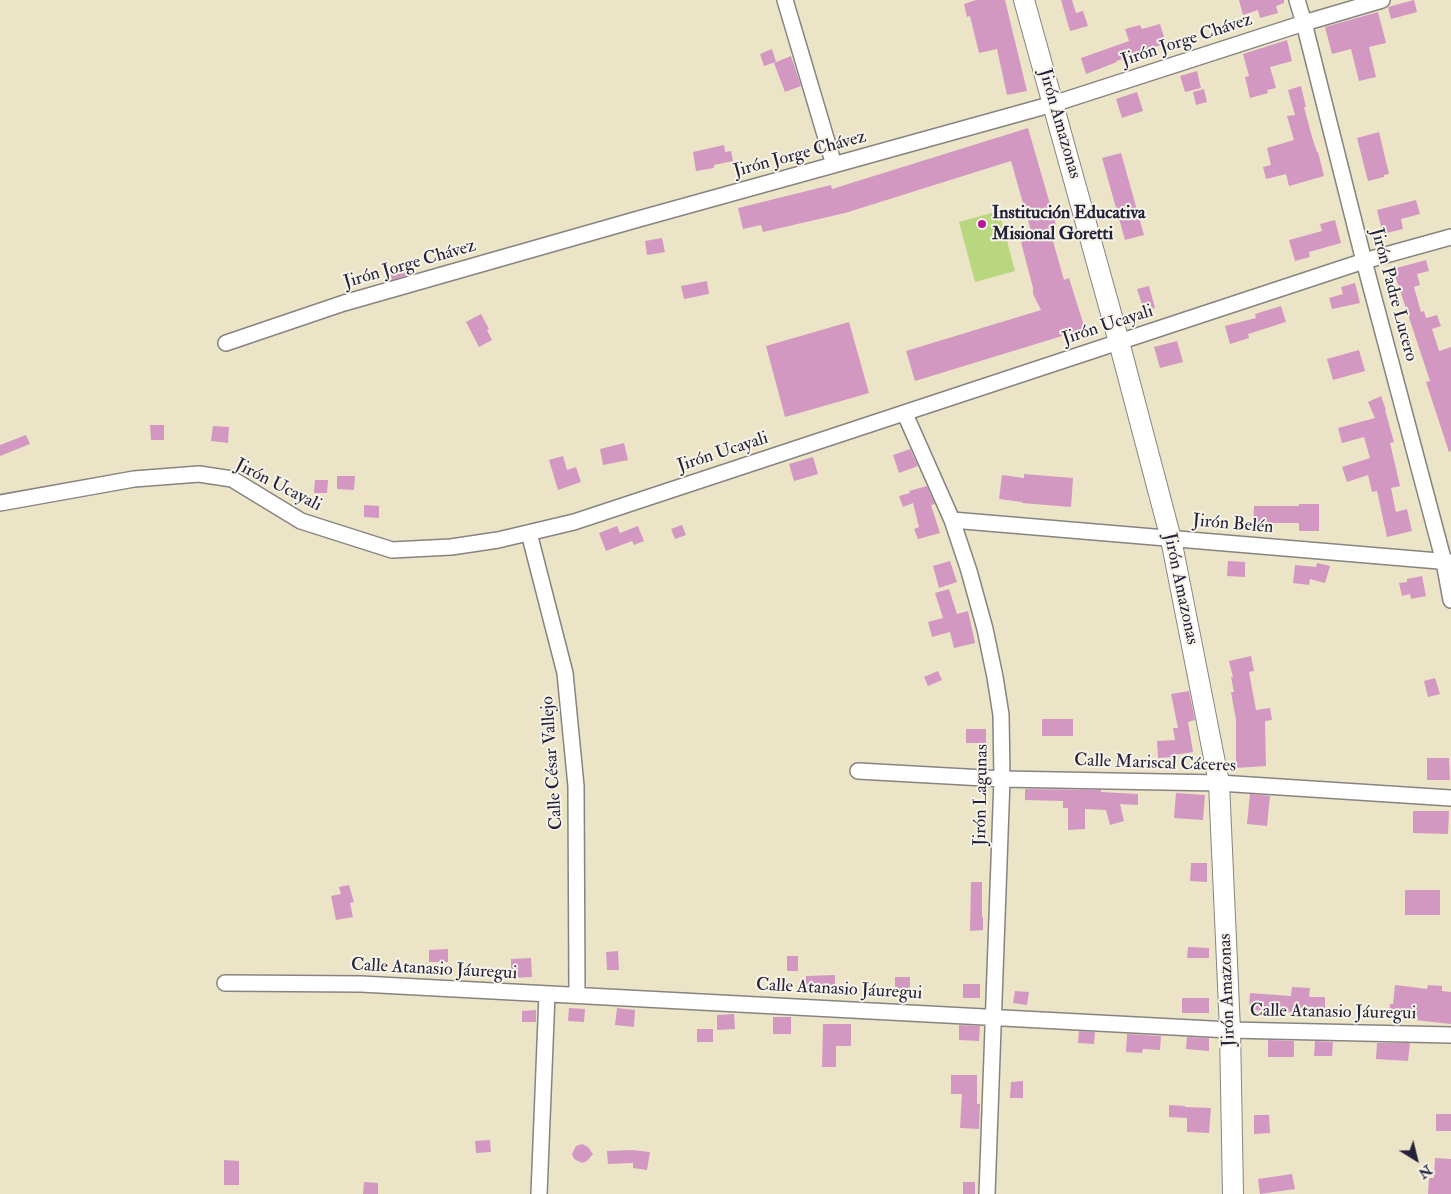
<!DOCTYPE html>
<html>
<head>
<meta charset="utf-8">
<style>
	body { margin:0 }
	#map { position:relative; width:1451px; height:1194px; overflow:hidden; background:#ece4c7; font-family:"IM FELL Double Pica",serif }
	canvas { display:block }
	.north { position:absolute; left:1391px; top:1134px; width:50px; height:50px; -webkit-text-stroke:4px #f7f3e8; paint-order:stroke; rotate:144deg; font-size:14px; font-weight:700; line-height:20px; text-align:center; color:#22223b }
	.north::after { content:''; display:block; margin:auto; width:18px; height:22px; background:#22223b; clip-path:polygon(50% 0,100% 100%,50% 72%,0 100%) }
</style>
</head>
<body>
<div id="map">
<canvas width="1451" height="1194"></canvas>
<div class="north">N</div>
</div>
<script>
const context = document.querySelector('canvas').getContext('2d');
context.lineJoin = 'round';
function fillPath(path, color) {
  context.fillStyle = color;
  context.fill(path, 'evenodd');
}
function toPath(rows) {
  const path = new Path2D();
  for (const r of rows) {
    path.moveTo(r[0], r[1]);
    for (let i = 2; i < r.length; i += 2) path.lineTo(r[i], r[i + 1]);
  }
  return path;
}
function stroke(path, color, width, dash) {
  context.strokeStyle = color;
  context.lineWidth = width;
  context.lineCap = dash ? 'butt' : 'round';
  context.setLineDash(dash || []);
  context.stroke(path);
}
function drawText(font, color, halo, rows, align = 'center') {
  context.font = font + ' "IM FELL Double Pica",serif';
  context.lineWidth = 4;
  context.setLineDash([]);
  context.textBaseline = 'middle';
  context.strokeStyle = halo;
  context.fillStyle = color;
  for (const [text, x, y, turn = 0] of rows) {
    context.save();
    context.translate(x, y);
    context.rotate((+turn || 0) * Math.PI / 180);
    context.textAlign = isNaN(turn) ? turn : align;
    if (halo) context.strokeText(text, 0, 0);
    context.fillText(text, 0, 0);
    context.restore();
  }
}
fillPath(toPath([
	[999,211,1015,271,975,282,959,222]
]), '#b8d77e');
fillPath(toPath([
	[976,0,1005,0,1027,91,1007,95,997,49,979,53,970,16,967,17,964,4],
	[1061,0,1072,0,1076,13,1083,11,1088,26,1070,31],
	[1239,0,1284,0,1284,3,1276,6,1278,13,1260,18,1258,10,1243,15],
	[1414,0,1417,12,1391,19,1388,7],
	[1378,12,1386,43,1369,47,1376,77,1359,81,1351,49,1332,54,1325,27],
	[1160,24,1166,44,1147,49,1148,52,1116,61,1117,62,1086,74,1081,58,1129,41,1125,29,1140,25,1142,29],
	[1287,40,1292,61,1270,67,1276,88,1267,90,1268,93,1250,98,1245,77,1249,76,1243,54],
	[772,49,776,62,764,66,760,54],
	[791,56,801,86,785,92,774,63],
	[1197,71,1201,88,1185,92,1180,76],
	[1301,86,1306,107,1304,107,1312,137,1317,152,1318,152,1324,176,1289,186,1286,174,1266,179,1263,167,1271,165,1267,148,1294,140,1287,116,1295,115,1288,90],
	[1204,89,1207,102,1196,105,1193,92],
	[1137,92,1143,111,1122,118,1116,99],
	[1028,128,1056,225,1049,227,1064,280,1069,278,1085,329,915,381,906,351,1041,310,1033,294,1033,288,1021,242,1033,238,1011,161,845,213,763,232,761,225,743,229,738,208,831,185,832,189],
	[1379,132,1389,174,1384,175,1384,177,1368,181,1357,138],
	[724,145,725,152,731,151,733,161,714,165,714,168,696,171,693,152],
	[1121,153,1144,235,1125,240,1102,158],
	[1416,200,1420,214,1401,219,1403,229,1383,234,1377,210],
	[1335,220,1341,243,1309,252,1310,257,1295,261,1289,240,1322,231,1320,224],
	[662,238,665,252,647,255,645,241],
	[1426,260,1429,271,1417,274,1420,285,1414,287,1421,312,1424,311,1426,318,1437,315,1441,326,1432,329,1439,351,1451,347,1451,451,1449,452,1426,382,1430,381,1393,269],
	[408,267,411,274,392,280,390,273],
	[707,281,709,294,684,299,681,286],
	[1355,283,1360,303,1332,309,1329,298,1343,294,1341,287],
	[1149,286,1155,308,1144,311,1137,289],
	[1281,306,1286,322,1248,334,1249,338,1230,344,1225,326,1256,318,1255,314],
	[481,314,489,329,487,330,492,340,479,347,466,322],
	[849,322,869,393,785,417,766,346],
	[1177,341,1183,362,1160,368,1154,347],
	[1359,350,1365,371,1333,380,1327,359],
	[1381,396,1386,410,1385,410,1394,442,1390,443,1400,486,1391,488,1396,512,1407,509,1412,531,1387,537,1377,491,1372,492,1368,475,1347,482,1342,467,1370,458,1364,437,1342,443,1338,428,1375,418,1368,402],
	[150,425,164,425,164,440,151,440],
	[213,426,229,427,228,443,211,441],
	[26,435,30,444,0,456,0,445],
	[624,443,628,460,603,465,600,449],
	[910,449,918,466,899,473,893,455],
	[563,456,567,470,576,467,581,482,558,490,549,460],
	[813,457,818,474,794,481,789,464],
	[1024,474,1073,478,1071,507,1022,503,1022,502,999,499,1002,475,1024,478],
	[337,476,355,476,354,490,337,489],
	[315,480,328,480,327,493,314,493],
	[927,486,935,504,931,505,940,533,918,539,914,529,919,527,913,503,903,507,899,496,910,493,909,491],
	[1299,504,1319,504,1319,531,1299,531,1299,523,1266,523,1266,527,1253,527,1254,506,1299,506],
	[364,505,379,506,379,518,364,517],
	[682,525,686,535,675,539,671,529],
	[617,526,620,533,638,526,644,541,634,545,632,541,606,551,599,533],
	[950,561,957,582,939,588,933,566],
	[1228,561,1245,562,1245,577,1227,576],
	[1317,563,1330,566,1325,583,1310,579,1309,585,1293,583,1295,565,1316,567],
	[1422,576,1426,596,1411,599,1410,594,1402,596,1399,583,1407,582,1407,579],
	[949,589,957,614,968,611,975,643,954,648,950,632,932,637,928,622,943,618,935,593],
	[1251,656,1254,671,1249,672,1256,710,1270,708,1272,720,1265,721,1266,766,1236,768,1236,720,1231,692,1234,692,1231,677,1233,677,1229,661],
	[938,671,942,680,928,686,924,677],
	[1435,678,1440,694,1428,697,1424,681],
	[1189,691,1195,720,1188,722,1193,752,1174,755,1174,757,1158,758,1157,741,1175,740,1173,728,1178,728,1171,694],
	[1042,719,1073,719,1073,736,1042,736],
	[966,729,986,729,986,743,966,743],
	[1427,758,1449,758,1450,780,1427,780],
	[1025,789,1101,790,1101,792,1138,794,1138,805,1120,804,1124,821,1110,825,1106,810,1085,809,1085,829,1068,830,1068,808,1063,808,1063,801,1025,800],
	[1176,793,1205,795,1203,820,1174,818],
	[1250,794,1270,796,1267,826,1247,824],
	[1413,811,1449,811,1448,834,1413,833],
	[1191,863,1207,863,1207,882,1190,881],
	[971,882,982,882,982,917,983,917,983,930,970,931],
	[349,885,354,902,350,903,353,917,336,920,331,896,341,894,339,887],
	[1405,890,1440,890,1440,915,1405,915],
	[1188,947,1209,948,1209,958,1187,958],
	[448,949,448,962,429,962,429,950],
	[618,951,619,970,607,970,606,952],
	[787,956,798,956,798,971,787,971],
	[531,958,532,977,511,978,511,959],
	[835,975,835,989,817,990,817,987,806,988,806,976],
	[895,977,910,977,910,993,895,993],
	[963,984,980,984,980,998,963,998],
	[1395,985,1427,989,1428,985,1442,986,1442,991,1451,992,1451,1024,1388,1017,1390,1004,1393,1004],
	[1292,987,1310,988,1309,997,1325,997,1325,1014,1249,1010,1250,993,1291,996],
	[1015,991,1029,992,1027,1005,1013,1003],
	[1182,998,1209,998,1209,1013,1182,1013],
	[569,1008,585,1009,584,1022,568,1021],
	[617,1008,635,1010,634,1027,615,1025],
	[536,1010,536,1022,522,1022,522,1011],
	[734,1014,735,1029,717,1030,717,1015],
	[773,1017,791,1017,791,1034,773,1034],
	[823,1024,851,1024,851,1046,836,1046,836,1067,822,1067],
	[959,1025,980,1026,979,1041,959,1040],
	[697,1029,713,1029,713,1042,697,1042],
	[1079,1031,1095,1032,1094,1044,1078,1043],
	[1127,1034,1161,1036,1160,1050,1143,1049,1142,1053,1126,1052],
	[1187,1037,1209,1038,1209,1051,1186,1049],
	[1268,1040,1294,1041,1294,1057,1268,1057],
	[1315,1041,1333,1042,1332,1056,1314,1056],
	[1377,1043,1410,1043,1408,1061,1376,1059],
	[951,1075,977,1075,977,1104,980,1104,979,1129,960,1128,962,1094,951,1094],
	[1023,1081,1023,1098,1010,1098,1011,1082],
	[1169,1105,1185,1106,1185,1107,1211,1108,1209,1133,1187,1132,1187,1118,1169,1117],
	[1436,1114,1451,1114,1451,1131,1436,1131],
	[1254,1115,1269,1115,1270,1133,1254,1134],
	[490,1140,491,1152,476,1153,475,1141],
	[582,1144,588,1147,593,1154,587,1161,582,1163,574,1159,572,1154,576,1146],
	[632,1150,650,1152,647,1170,633,1168,633,1163,608,1164,607,1151],
	[1435,1158,1451,1159,1451,1194,1428,1194,1429,1178,1434,1178],
	[224,1160,239,1161,239,1185,224,1185],
	[1292,1174,1295,1189,1260,1194,1258,1179],
	[364,1182,378,1183,378,1194,363,1194],
	[963,1182,975,1182,975,1194,963,1194]
]), '#d298c2');
const minor = toPath([
	[785,0,834,165],
	[1297,0,1304,23,1364,261,1444,562,1451,600],
	[226,343,344,303,635,220,1053,104,1304,23,1382,0],
	[905,414,952,520,969,571,985,629,995,677,1001,715,1002,779,987,1194],
	[0,503,134,479,199,474,232,479,301,521,392,550,451,547,498,540,574,522,1364,261,1451,237],
	[952,520,1451,562],
	[529,533,565,673,576,786,577,995],
	[858,771,1002,779,1219,783,1451,798],
	[225,983,361,984,1230,1030,1451,1035],
	[539,1194,547,994]
]);
const tertiary = toPath([
	[1024,0,1119,342,1171,539,1219,783,1230,1030,1233,1194]
]);
stroke(minor, '#878381', 18);
stroke(tertiary, '#878381', 22);
stroke(minor, '#fff', 15);
stroke(tertiary, '#fff', 20);
for (const [x, y, r, color] of [
	[982,224,5,"#b5179e"]
]) {
  const dot = new Path2D();
  dot.arc(x, y, r, 0, 2 * Math.PI);
  context.fillStyle = color;
  context.fill(dot);
  stroke(dot, '#f7f3e8', 2);
}
drawText('18px', '#22223b', '#f7f3e8', [
	["Jirón Jorge Chávez",1187,41,-18],
	["Jirón Amazonas",1059,124,74],
	["Jirón Jorge Chávez",800,155,-15],
	["Jirón Jorge Chávez",410,265,-16],
	["Jirón Padre Lucero",1393,295,75],
	["Jirón Ucayali",1108,326,-18],
	["Jirón Ucayali",723,453,-18],
	["Jirón Ucayali",278,486,27],
	["Jirón Belén",1233,525,5],
	["Jirón Amazonas",1180,589,78],
	["Calle César Vallejo",553,763,-94],
	["Calle Mariscal Cáceres",1155,764,2],
	["Jirón Lagunas",982,795,-89],
	["Calle Atanasio Jáuregui",434,970,3],
	["Calle Atanasio Jáuregui",839,990,3],
	["Jirón Amazonas",1228,990,-92],
	["Calle Atanasio Jáuregui",1333,1013,1]
]);
drawText('bold 18px', '#22223b', '#f7f3e8', [
	["Institución Educativa",992,214],
	["Misional Goretti",992,235]
], 'left');
</script>
</body>
</html>
